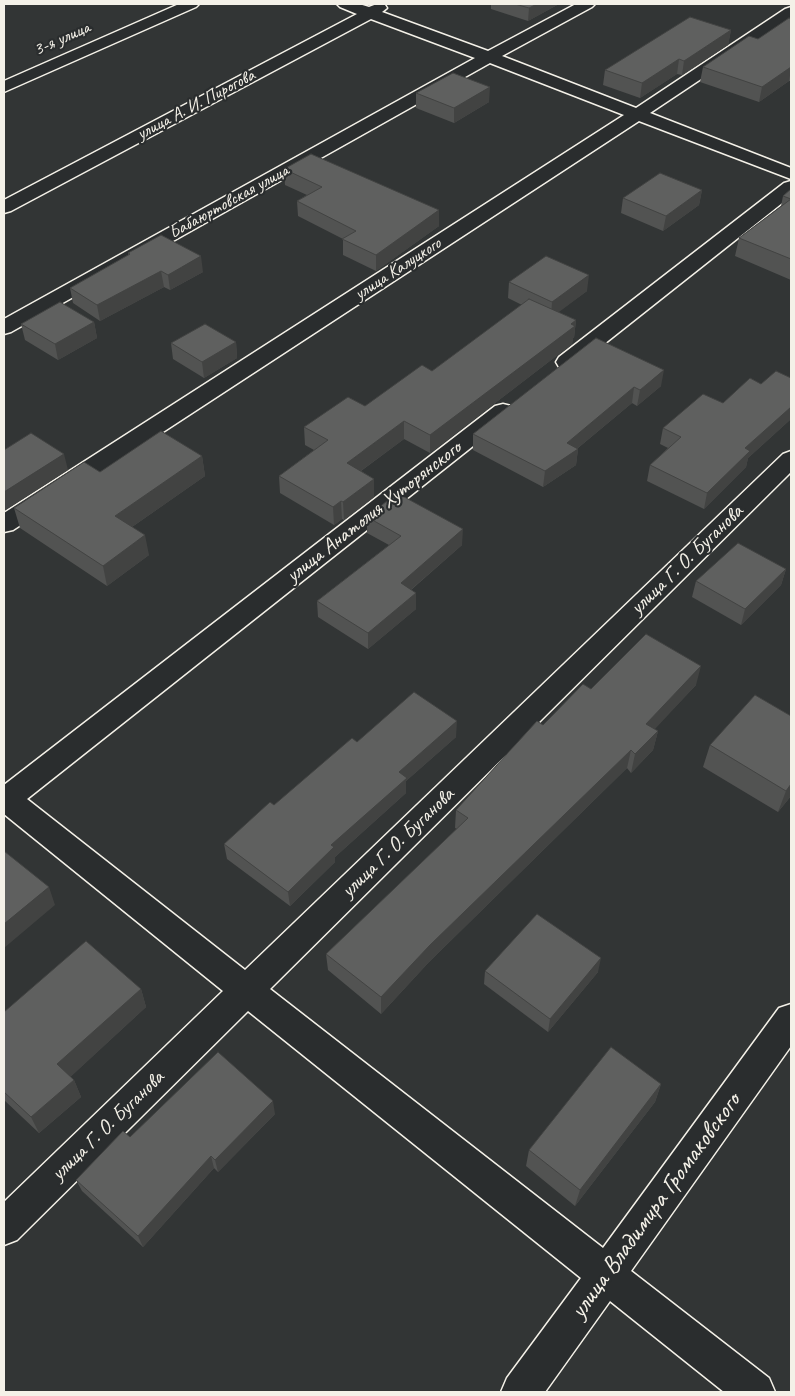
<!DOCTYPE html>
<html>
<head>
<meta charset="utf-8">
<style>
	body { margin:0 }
	#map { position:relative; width:795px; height:1396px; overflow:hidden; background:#323535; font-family:Caveat,sans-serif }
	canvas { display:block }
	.frame { position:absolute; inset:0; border:5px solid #f4f1e8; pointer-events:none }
</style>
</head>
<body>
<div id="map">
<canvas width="795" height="1396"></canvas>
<div class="frame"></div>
</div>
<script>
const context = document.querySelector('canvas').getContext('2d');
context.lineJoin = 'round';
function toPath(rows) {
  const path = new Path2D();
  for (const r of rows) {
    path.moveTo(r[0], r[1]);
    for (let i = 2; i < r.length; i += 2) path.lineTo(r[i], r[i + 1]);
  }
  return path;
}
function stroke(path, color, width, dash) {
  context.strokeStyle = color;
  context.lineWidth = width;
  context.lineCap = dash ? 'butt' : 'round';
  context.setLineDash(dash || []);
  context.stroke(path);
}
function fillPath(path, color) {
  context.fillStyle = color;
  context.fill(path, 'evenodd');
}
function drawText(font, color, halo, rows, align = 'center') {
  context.font = font + ' Caveat,sans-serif';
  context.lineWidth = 4.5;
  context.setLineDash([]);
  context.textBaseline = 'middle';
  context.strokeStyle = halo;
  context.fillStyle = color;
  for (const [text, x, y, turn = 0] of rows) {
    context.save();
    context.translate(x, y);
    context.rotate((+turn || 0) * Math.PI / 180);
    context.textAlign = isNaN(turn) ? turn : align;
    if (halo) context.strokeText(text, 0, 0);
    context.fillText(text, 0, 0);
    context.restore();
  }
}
const minor = toPath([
	[179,4,199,4,196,7,4,92,4,81,179,4],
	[337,4,359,4,369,7,377,4,385,5,387,8,382,12,488,51,576,4,595,4,592,7,502,56,636,108,785,9,791,7,791,19,650,113,791,168,791,179,639,121,13,530,4,532,4,513,624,115,490,63,11,332,4,334,4,319,475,58,371,19,11,211,4,213,4,200,357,14,340,7,337,4],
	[791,181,791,196,575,367,567,369,559,367,556,362,559,357,784,183,791,181],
	[503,404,511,406,514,411,511,416,27,799,245,970,783,454,791,451,791,472,270,989,603,1248,779,1008,791,1004,791,1046,631,1271,769,1378,775,1392,724,1392,610,1301,545,1392,501,1392,507,1378,581,1278,248,1011,17,1240,4,1245,4,1202,223,991,4,814,4,785,495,406,503,404]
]);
stroke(minor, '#f4f1e8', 3);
fillPath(minor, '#2a2d2e');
fillPath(toPath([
	[491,4,559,4,528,21,491,9],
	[791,19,791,81,789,81,759,102,700,82,703,67,758,39],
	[731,30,728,45,682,75,677,74,640,98,603,85,605,70],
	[416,93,489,102,454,123,416,108],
	[284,169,439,226,376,271,343,255,343,239,298,216,297,201,307,195,285,185],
	[791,189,791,280,735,256,739,238,781,206,783,196],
	[702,190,699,205,663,231,621,213,623,198],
	[128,253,203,272,170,290,164,287,100,321,73,303,70,288,128,255],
	[509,282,587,291,558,312,576,320,574,338,573,338,572,344,430,453,404,439,361,471,374,479,374,497,344,520,342,519,334,525,280,493,279,476,314,450,305,445,304,427,365,406,432,371,522,305,508,298],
	[94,322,97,338,58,360,25,340,21,324],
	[596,338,661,386,637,406,632,403,578,448,578,449,576,465,543,487,473,450,473,434],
	[236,342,237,358,204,378,173,359,171,343],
	[791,378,791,419,748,458,746,467,704,509,647,481,650,465,668,448,660,444,663,428,723,403,761,384],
	[202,456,205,476,132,527,149,555,107,586,20,528,14,508,100,472],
	[367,517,462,545,411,590,416,593,416,609,368,649,318,617,317,601,389,545,367,533],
	[786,569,781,585,741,625,692,597,696,581],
	[696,685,654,729,658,731,653,750,631,773,627,768,429,962,381,1014,328,970,326,954,457,829,455,828,456,810,543,725,591,689],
	[791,716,791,796,778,812,703,767,710,745],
	[456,737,406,781,406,793,335,857,335,862,290,906,227,859,224,844,274,805,357,742],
	[485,971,598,972,548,1032,484,984],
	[141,989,146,1007,70,1077,74,1080,81,1097,39,1133,4,1100,4,1012],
	[661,1084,655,1102,575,1206,526,1166,529,1150],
	[275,1114,218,1172,214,1168,143,1247,82,1191,76,1180,130,1137]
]), '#525352');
fillPath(toPath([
	[537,4,559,4,528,21,529,8],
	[731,30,728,45,682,75,684,61],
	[679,59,677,74,640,98,642,83],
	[791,67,791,70,789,81,759,102,762,87],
	[490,87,489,102,454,123,454,108],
	[702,190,699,205,663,231,666,216],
	[439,210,439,226,376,271,376,255],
	[201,256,203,272,170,290,168,275],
	[161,271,164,287,100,321,97,305],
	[589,275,587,291,551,318,552,302],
	[576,320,574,338,573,338,572,344,430,453,430,435],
	[94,322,97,338,58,360,55,344],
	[236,342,237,358,204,378,202,362],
	[664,370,661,386,637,406,640,390],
	[634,387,632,403,573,452,578,449,576,465,543,487,545,471,567,443],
	[791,407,791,419,748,458,746,467,704,509,707,493,745,448],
	[404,421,404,439,347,481,347,463],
	[64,454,68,470,4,511,4,492],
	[202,456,205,476,119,536,115,516],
	[374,479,374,497,344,520,343,502],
	[341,501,342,519,334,525,333,507],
	[463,529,462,545,400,599,401,583],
	[145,535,149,555,107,586,103,566],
	[786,569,781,585,741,625,745,609],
	[416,593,416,609,368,649,368,633],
	[701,666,696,685,642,743,646,724],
	[457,721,456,737,406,781,406,793,335,857,335,862,290,906,288,892,331,845,399,772],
	[658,731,653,750,631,773,635,754],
	[631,750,627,768,429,962,381,1014,381,997,430,945],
	[791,784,791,796,778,812,786,791],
	[49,887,55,905,4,948,4,924],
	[601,958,598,972,548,1032,550,1019],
	[141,989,146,1007,65,1082,57,1064],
	[74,1080,81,1097,39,1133,31,1117],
	[661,1084,655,1102,575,1206,580,1190],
	[273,1101,275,1114,218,1172,215,1160],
	[211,1156,214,1168,143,1247,138,1236]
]), '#424342');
const building = toPath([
	[515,4,537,4,529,8,515,4],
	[690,17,731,30,684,61,679,59,642,83,605,70,690,17],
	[789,18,791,19,791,67,762,87,703,67,749,36,758,39,789,18],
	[453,73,490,87,454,108,416,93,453,73],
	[311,154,439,210,376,255,342,239,356,231,297,201,322,187,284,169,311,154],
	[660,173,702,190,666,216,623,198,660,173],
	[791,189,791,259,739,238,791,199,783,196,791,189],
	[161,235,201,256,168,275,161,271,97,305,70,288,130,254,128,253,161,235],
	[546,256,589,275,552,302,509,282,546,256],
	[529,299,576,320,571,324,575,326,430,435,404,421,347,463,374,479,343,502,341,501,333,507,279,476,328,440,304,427,348,397,365,406,422,365,432,371,529,299],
	[60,302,94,322,55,344,21,324,60,302],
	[205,324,236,342,202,362,171,343,205,324],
	[596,338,664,370,640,390,634,387,567,443,578,449,545,471,473,434,596,338],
	[776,371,791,378,791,407,745,448,750,451,707,493,650,465,681,437,663,428,703,394,723,403,750,378,761,384,776,371],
	[161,431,202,456,115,516,145,535,103,566,14,508,84,462,100,472,161,431],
	[31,433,64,454,4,492,4,450,31,433],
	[397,493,463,529,401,583,416,593,368,633,317,601,401,536,367,517,397,493],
	[738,543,786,569,745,609,696,581,738,543],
	[646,634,701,666,646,724,658,731,635,754,631,750,430,945,381,997,326,954,468,818,456,810,537,721,543,725,583,684,591,689,646,634],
	[414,692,457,721,399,772,407,778,331,845,334,847,288,892,224,844,270,802,274,805,352,738,357,742,414,692],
	[755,695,791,716,791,784,786,791,710,745,755,695],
	[4,851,49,887,4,924,4,851],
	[537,914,601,958,550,1019,485,971,537,914],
	[86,941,141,989,57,1064,74,1080,31,1117,4,1092,4,1012,86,941],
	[611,1047,661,1084,580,1190,529,1150,611,1047],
	[218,1052,273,1101,215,1160,211,1156,138,1236,76,1180,123,1131,130,1137,218,1052]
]);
fillPath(building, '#5f605f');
stroke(building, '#424342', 1);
drawText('18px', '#f4f1e8', '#2a2d2e', [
	["3-я улица",62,39,-24],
	["улица А. И. Пирогова",196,105,-28],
	["Бабаюртовская улица",229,202,-29],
	["улица Калуцкого",398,269,-33]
]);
drawText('21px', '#f4f1e8', '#2a2d2e', [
	["улица Анатолия Хуторянского",374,512,-38],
	["улица Г. О. Буганова",687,560,-44],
	["улица Г. О. Буганова",398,843,-44],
	["улица Г. О. Буганова",108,1126,-44]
]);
drawText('25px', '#f4f1e8', '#2a2d2e', [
	["улица Владимира Громаковского",656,1206,-54]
]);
</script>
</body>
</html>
